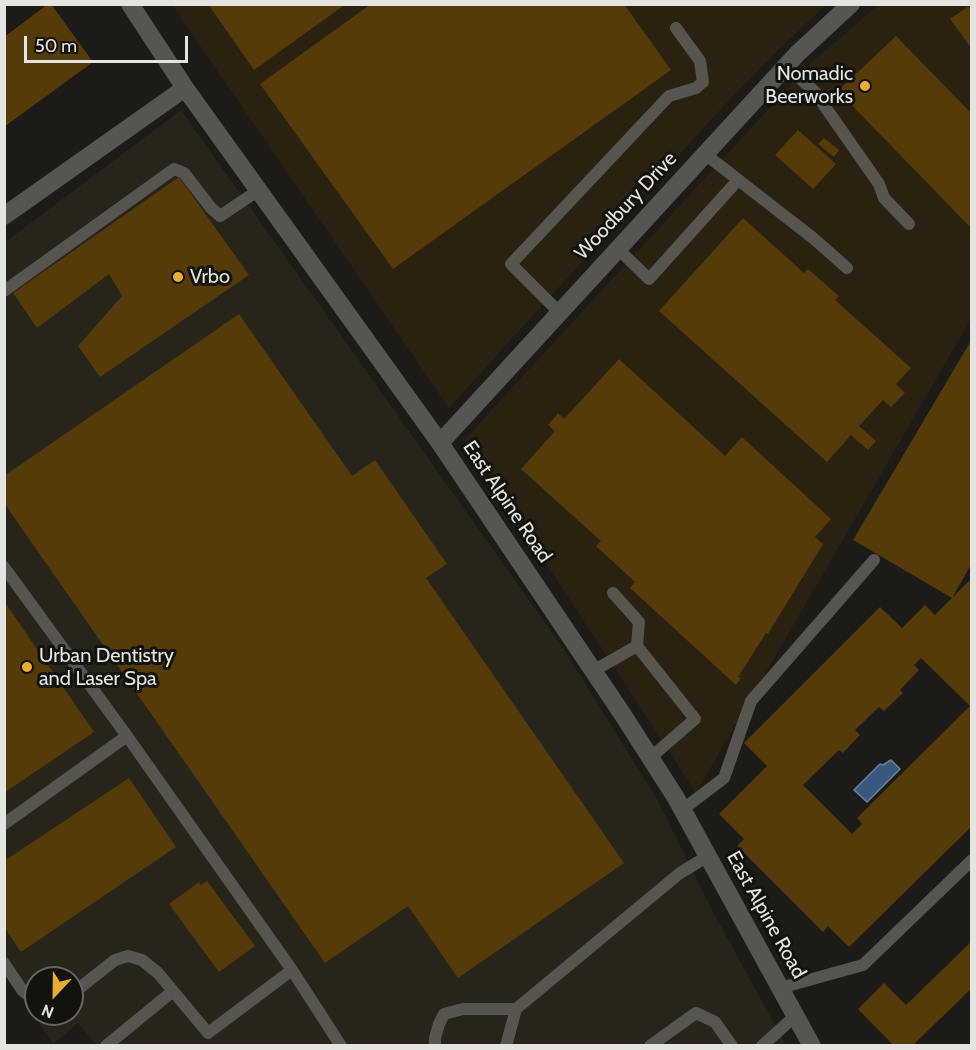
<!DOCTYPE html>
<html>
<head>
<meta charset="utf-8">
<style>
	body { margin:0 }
	#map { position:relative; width:976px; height:1050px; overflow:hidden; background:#1d1b17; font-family:Cabin,sans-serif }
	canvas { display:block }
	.frame { position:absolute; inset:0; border:6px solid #e4e4e0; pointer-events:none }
	.north { position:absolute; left:24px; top:966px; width:60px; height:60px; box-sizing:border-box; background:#13120e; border:2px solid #676662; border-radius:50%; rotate:202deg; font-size:16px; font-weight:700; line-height:24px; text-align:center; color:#e4e4e0 }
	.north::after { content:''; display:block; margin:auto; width:21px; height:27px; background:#e7ac36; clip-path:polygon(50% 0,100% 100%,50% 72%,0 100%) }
	.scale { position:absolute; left:24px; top:36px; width:164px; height:27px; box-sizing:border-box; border:3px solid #e4e4e0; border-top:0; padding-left:8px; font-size:18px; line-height:21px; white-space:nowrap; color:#e4e4e0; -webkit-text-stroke:4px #13120e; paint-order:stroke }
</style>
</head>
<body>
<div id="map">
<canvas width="976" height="1050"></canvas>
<div class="frame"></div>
<div class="north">N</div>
<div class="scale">50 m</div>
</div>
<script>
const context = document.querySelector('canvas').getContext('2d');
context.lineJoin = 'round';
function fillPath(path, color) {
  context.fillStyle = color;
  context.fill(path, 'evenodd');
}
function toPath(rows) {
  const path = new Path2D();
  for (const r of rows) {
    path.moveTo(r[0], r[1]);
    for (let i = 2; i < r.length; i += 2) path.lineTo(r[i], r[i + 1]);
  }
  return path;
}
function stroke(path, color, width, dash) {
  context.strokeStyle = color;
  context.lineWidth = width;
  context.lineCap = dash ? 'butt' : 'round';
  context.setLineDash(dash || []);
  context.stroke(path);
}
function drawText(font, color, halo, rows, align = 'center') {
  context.font = font + ' Cabin,sans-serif';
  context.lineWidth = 6;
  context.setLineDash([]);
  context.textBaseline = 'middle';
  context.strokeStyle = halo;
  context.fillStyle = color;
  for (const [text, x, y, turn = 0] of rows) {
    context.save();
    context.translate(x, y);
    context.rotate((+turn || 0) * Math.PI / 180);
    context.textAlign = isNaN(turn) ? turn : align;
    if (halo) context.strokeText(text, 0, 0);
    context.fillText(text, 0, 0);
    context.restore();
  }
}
fillPath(toPath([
	[181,110,563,648,658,801,712,910,786,1045,97,1046,78,1023,53,1044,5,973,5,242],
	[36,978,72,978,72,1014,36,1014]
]), '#27241a');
fillPath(toPath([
	[172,5,826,5,783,45,731,98,449,408],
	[878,5,971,5,971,319,696,793,465,439,811,63]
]), '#2a2111');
const water = toPath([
	[891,760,900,769,867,802,854,790,880,764,883,765,891,760]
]);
fillPath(water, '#39587d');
stroke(water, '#6c829b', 1.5);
fillPath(toPath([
	[48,4,51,4,93,62,4,127,4,37],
	[208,4,346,4,254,70],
	[371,4,624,4,671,70,393,269,260,84],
	[972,4,972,49,950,19],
	[896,36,972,114,972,229,838,91],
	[798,130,836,164,813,189,775,155],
	[824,138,839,150,834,157,818,144],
	[179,177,249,275,100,377,78,346,122,296,109,274,37,328,13,293],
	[743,218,804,273,808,269,839,296,835,300,911,368,896,384,905,393,891,407,883,400,859,426,876,441,868,450,851,435,827,462,659,311],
	[239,314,352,476,375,460,447,564,426,578,624,863,458,978,408,906,325,963,4,503,4,476],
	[972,339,972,563,952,598,853,540],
	[619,359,725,456,742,437,831,519,815,537,823,544,768,634,766,633,738,677,741,678,736,685,630,588,635,582,596,546,601,541,521,469,555,431,548,425,558,413,564,419],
	[972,578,972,826,849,947,828,926,823,932,737,846,744,839,719,814,767,766,744,743,880,607,902,628,925,605,935,615],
	[921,658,970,706,857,818,862,824,852,834,803,785,839,750,843,753,860,735,855,730,879,707,884,711,903,693,900,690,919,670,914,665],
	[4,601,94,732,4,793],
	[129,778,176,847,21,952,4,927,4,861],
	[207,881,255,946,219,972,169,904,199,882,201,885],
	[972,941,972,988,912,1046,894,1046,858,1009,884,983,906,1005]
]), '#553a0a');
stroke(toPath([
	[786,66,814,91,879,184,884,198,909,224],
	[705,154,813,238,847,268],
	[617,248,649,279,738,180],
	[4,291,174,169,184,173,211,208,220,216,259,190],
	[560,313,511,264,669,96,696,88,703,82,700,61,676,28],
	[4,567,127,736,292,970,341,1046],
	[613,593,639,622,637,646],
	[593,671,637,646,695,719,650,758],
	[682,810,724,778,751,701,874,560],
	[4,824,127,736],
	[4,963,22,990,36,1001],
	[780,988,863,965,972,860],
	[72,994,115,960,128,956,142,960,158,973,208,1033,292,970],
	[106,1046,173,991],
	[435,1046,435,1038,439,1024,444,1014,463,1009,516,1009],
	[506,1046,516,1009,680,873,708,856],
	[650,1046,696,1013,715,1022,732,1046],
	[762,1046,795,1016]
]), '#565550', 12);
stroke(toPath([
	[130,4,185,88,440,443,623,715,676,798,812,1046],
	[4,216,185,88],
	[440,443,797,54,851,4]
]), '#565550', 18);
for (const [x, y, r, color] of [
	[865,86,6,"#e7ac36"],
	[178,277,6,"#e7ac36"],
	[27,667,6,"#e7ac36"]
]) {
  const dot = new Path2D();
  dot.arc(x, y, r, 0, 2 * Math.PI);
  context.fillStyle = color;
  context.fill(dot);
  stroke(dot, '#13120e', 2);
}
drawText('20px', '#e4e4e0', '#13120e', [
	["Nomadic",853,74,"right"],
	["Beerworks",853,97,"right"],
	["Vrbo",190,277],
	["Urban Dentistry",39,656],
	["and Laser Spa",39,679]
], 'left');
drawText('20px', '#e4e4e0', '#13120e', [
	["Woodbury Drive",626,206,-47],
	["East Alpine Road",507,502,56],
	["East Alpine Road",766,915,61]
]);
</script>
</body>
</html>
